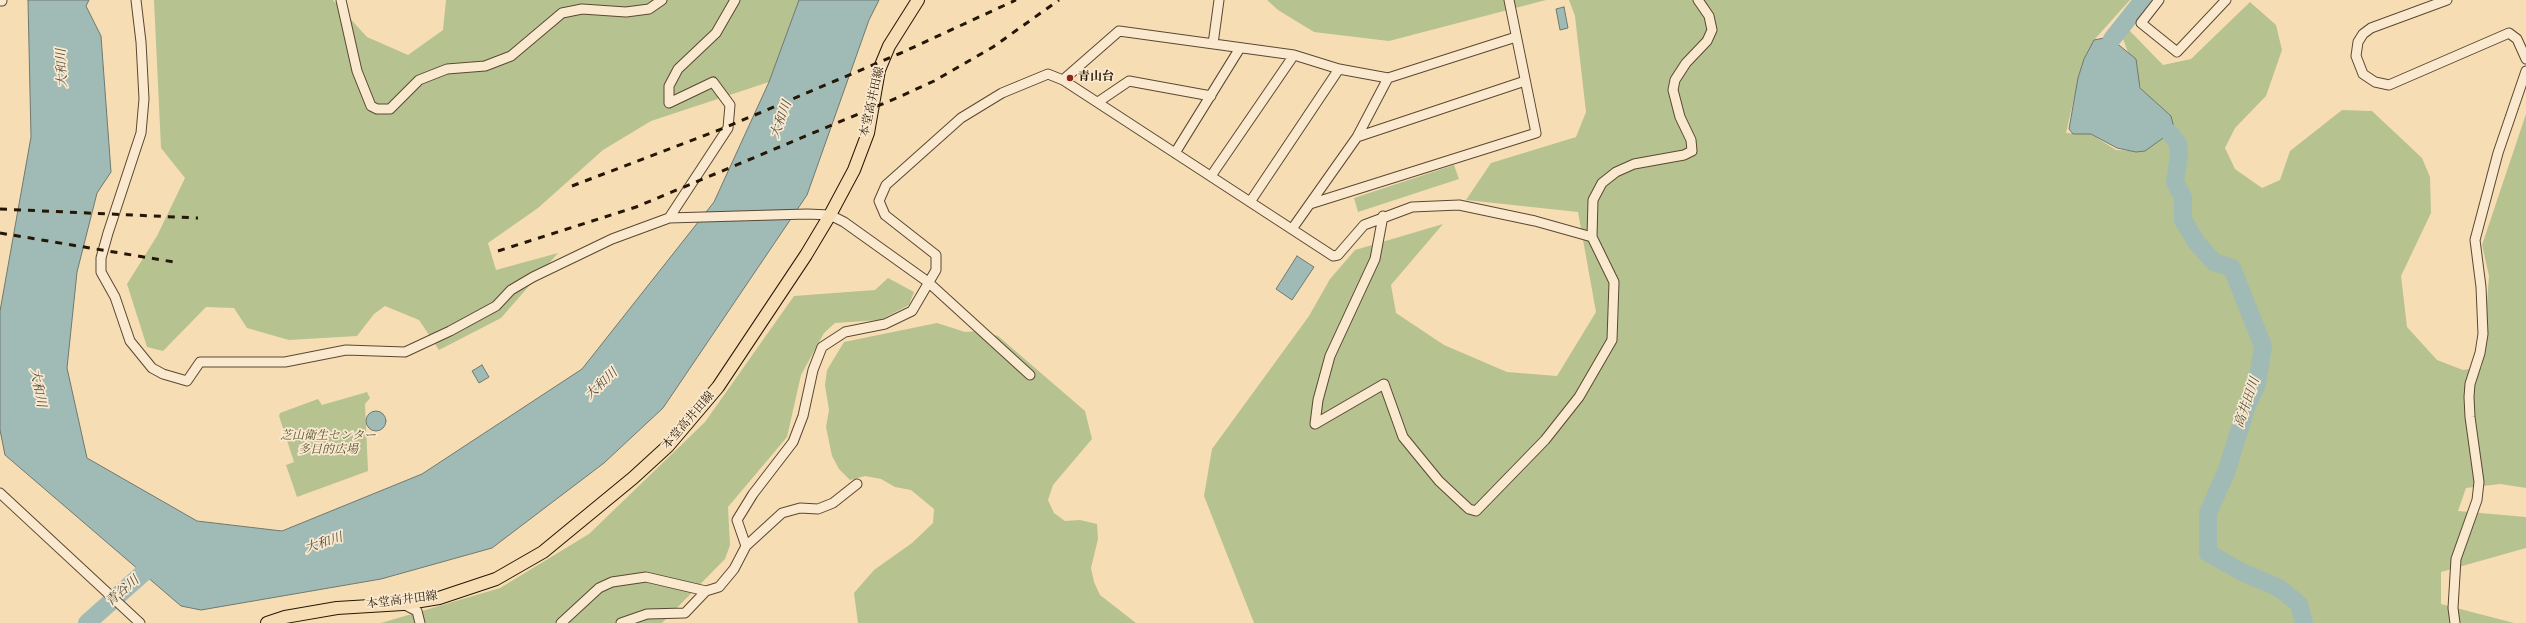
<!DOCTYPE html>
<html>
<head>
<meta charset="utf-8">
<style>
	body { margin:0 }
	canvas { display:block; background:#f7ddb4 }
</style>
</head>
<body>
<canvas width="2526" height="623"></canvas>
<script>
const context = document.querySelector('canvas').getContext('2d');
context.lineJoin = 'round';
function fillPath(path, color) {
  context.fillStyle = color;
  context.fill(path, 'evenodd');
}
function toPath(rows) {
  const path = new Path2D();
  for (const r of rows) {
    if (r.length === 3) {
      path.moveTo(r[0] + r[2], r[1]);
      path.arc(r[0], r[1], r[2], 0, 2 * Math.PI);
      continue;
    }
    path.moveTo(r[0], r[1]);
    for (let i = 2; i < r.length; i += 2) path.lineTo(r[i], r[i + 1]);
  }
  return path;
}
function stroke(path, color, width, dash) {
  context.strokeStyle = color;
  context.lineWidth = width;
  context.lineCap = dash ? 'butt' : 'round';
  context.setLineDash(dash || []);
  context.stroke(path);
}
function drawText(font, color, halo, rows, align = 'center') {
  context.font = font + ' "IM FELL DW Pica","Noto Serif JP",serif';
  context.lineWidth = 3.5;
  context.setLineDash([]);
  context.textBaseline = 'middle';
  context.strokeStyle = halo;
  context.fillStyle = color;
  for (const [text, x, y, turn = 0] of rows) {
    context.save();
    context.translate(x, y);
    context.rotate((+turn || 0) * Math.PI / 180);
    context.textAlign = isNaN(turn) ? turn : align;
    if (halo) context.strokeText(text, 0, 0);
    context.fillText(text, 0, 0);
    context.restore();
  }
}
fillPath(toPath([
	[154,0,333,0,367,37,408,55,443,30,446,0,799,0,769,82,651,121,603,150,538,208,488,243,496,270,558,253,501,318,439,350,419,320,385,306,374,314,357,336,289,340,247,328,234,308,206,307,163,351,147,347,127,284,157,236,185,178,161,148],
	[1267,0,1546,0,1389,41,1314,32,1278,10],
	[1569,0,2130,0,2094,40,2076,90,2066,133,2091,134,2116,150,2143,151,2173,131,2171,116,2142,91,2122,36,2128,29,2163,65,2191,59,2250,2,2276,25,2282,50,2266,96,2235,128,2225,148,2235,169,2262,188,2280,180,2290,151,2342,110,2372,111,2422,158,2430,177,2431,213,2401,276,2407,327,2437,360,2463,370,2482,367,2489,276,2482,245,2526,114,2526,488,2500,484,2466,488,2458,511,2526,517,2526,548,2441,572,2441,604,2514,623,1254,623,1204,496,1212,449,1309,316,1330,279,1355,250,1443,224,1391,285,1396,313,1444,345,1507,372,1557,376,1596,312,1578,212,1466,200,1491,163,1576,137,1586,112,1575,16],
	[1454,165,1459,179,1358,212,1354,198],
	[888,278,914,292,909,305,880,320,835,323,824,333,801,375,787,437,728,507,730,545,725,559,662,623,381,623,500,588,589,534,705,422,794,296,875,290],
	[937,323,965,332,980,331,998,336,1085,411,1092,439,1053,485,1048,500,1054,513,1065,521,1080,520,1097,524,1098,539,1091,568,1094,582,1100,595,1136,623,858,623,854,593,874,570,912,543,933,523,934,509,911,490,895,487,881,479,865,476,850,480,839,469,832,456,826,427,829,410,825,385,827,370,844,342],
	[367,392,370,398,365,404,368,471,297,497,286,465,294,462,279,416,280,413,318,399,322,405]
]), '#b7c291');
const water = toPath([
	[28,0,89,0,86,6,101,36,111,172,97,193,77,272,67,368,87,458,197,521,282,531,422,474,582,369,714,202,769,82,799,0,879,0,869,20,807,195,663,408,604,463,492,548,381,579,201,610,181,606,5,455,0,430,0,311,31,137,28,0],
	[1564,7,1568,28,1560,30,1556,9,1564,7],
	[2109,37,2136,59,2140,88,2171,116,2178,144,2170,133,2145,151,2136,152,2117,148,2091,134,2073,134,2069,129,2078,78,2084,59,2094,40,2109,37],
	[1297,256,1314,267,1292,300,1276,289,1297,256],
	[482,365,489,377,479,383,472,371,482,365],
	[376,421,10]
]);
fillPath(water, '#a0bab6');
stroke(water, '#6f7970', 1);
stroke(toPath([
	[2112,39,2143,0],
	[2170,133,2178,144,2179,155,2175,182,2183,197,2183,220,2197,243,2214,262,2232,268,2263,346,2257,384,2246,408,2227,470,2208,513,2208,553,2242,572,2279,588,2299,604,2304,623],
	[87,623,158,560]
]), '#a0bab6', 18);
const minor = toPath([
	[136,0,141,42,144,99,141,133,108,233,101,258,101,272,115,297,130,341,152,368,163,374,187,381,200,362,285,362,346,350,405,352,450,331,496,306,511,290,533,277,612,239,669,218,807,214,830,215,844,222,928,282,1030,375],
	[341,0,357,71,371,106,377,109,390,109,419,80,447,69,485,66,511,56,562,13,582,9,626,12,649,9,662,0],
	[2159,0,2141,23,2177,52,2226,0],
	[2447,0,2371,28,2363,34,2358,42,2356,56,2363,74,2375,82,2389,85,2509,33,2517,39,2526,59],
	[0,1,2,1],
	[1213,44,1219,0],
	[1063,80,1119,31,1294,55,1339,69,1388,78,1516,37],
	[1098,102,1129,81,1211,96],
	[1357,137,1525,81],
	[1175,153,1240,48],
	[1211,176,1294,55],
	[1250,202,1339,69],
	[1310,204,1536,133,1509,0],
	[1383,216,1375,259,1330,356,1318,400,1315,424,1384,384,1403,437,1439,481,1469,509,1476,511,1545,440,1579,397,1612,340,1614,282,1592,237,1593,200,1602,183,1616,172,1634,164,1684,155,1692,151,1691,140,1680,117,1673,90,1675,80,1686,63,1707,41,1712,30,1709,16,1698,0],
	[669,218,728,128,730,105,713,82,669,103,669,86,678,69,716,33,735,0],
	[1292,229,1357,137,1388,78],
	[0,493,140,623],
	[746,546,782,513,800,508,818,509,833,503,857,484],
	[403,604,417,611,420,623],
	[561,623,599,588,612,582,646,577,706,591,719,587,734,569,746,546,737,520,753,494,793,442,803,416,813,370,822,347,845,332,885,324,912,311,936,270,936,255,885,215,879,201,886,185,961,118,1002,93,1048,74,1063,80,1333,256,1338,255,1364,225,1412,207,1459,205,1535,221,1592,237],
	[621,623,647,614,685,613,706,591],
	[2455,623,2453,608,2456,559,2477,500,2479,482,2470,417,2469,397,2470,384,2480,353,2483,334,2481,287,2475,240,2498,153,2526,71]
]);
const major = toPath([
	[267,623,285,617,337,608,403,604,439,598,496,579,543,552,633,478,668,446,718,387,806,255,830,215,854,170,868,133,879,70,889,46,918,0]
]);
stroke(minor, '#5a4832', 11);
stroke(major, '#251706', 14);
stroke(minor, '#fae9ce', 9);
stroke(major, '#f7ddb4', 12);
stroke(toPath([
	[572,186,724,128,901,53,1016,0],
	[0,209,198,218],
	[0,233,174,262],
	[498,251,636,207,899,97,934,81,993,47,1059,0]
]), '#251706', 3, [7, 7]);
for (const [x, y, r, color] of [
	[1070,78,4,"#8f2418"]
]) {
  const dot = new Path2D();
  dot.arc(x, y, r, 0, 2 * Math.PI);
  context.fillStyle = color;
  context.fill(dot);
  stroke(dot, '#fae9ce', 1.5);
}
drawText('bold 12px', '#251706', '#fae9ce', [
	["青山台",1078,78]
], 'left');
drawText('12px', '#251706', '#fae9ce', [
	["本堂高井田線",873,102,-77],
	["本堂高井田線",689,421,-49],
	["本堂高井田線",402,601,-7]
]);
drawText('italic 12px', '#585337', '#fae9ce', [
	["芝山衛生センター",328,437],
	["多目的広場",328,451]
]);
drawText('italic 13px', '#505044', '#fae9ce', [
	["大和川",63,68,-92],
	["大和川",782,120,-70],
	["大和川",602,385,-43],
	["大和川",37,388,79],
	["高井田川",2248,403,-71],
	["大和川",324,544,-18],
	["青谷川",123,592,-41]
]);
</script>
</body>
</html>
